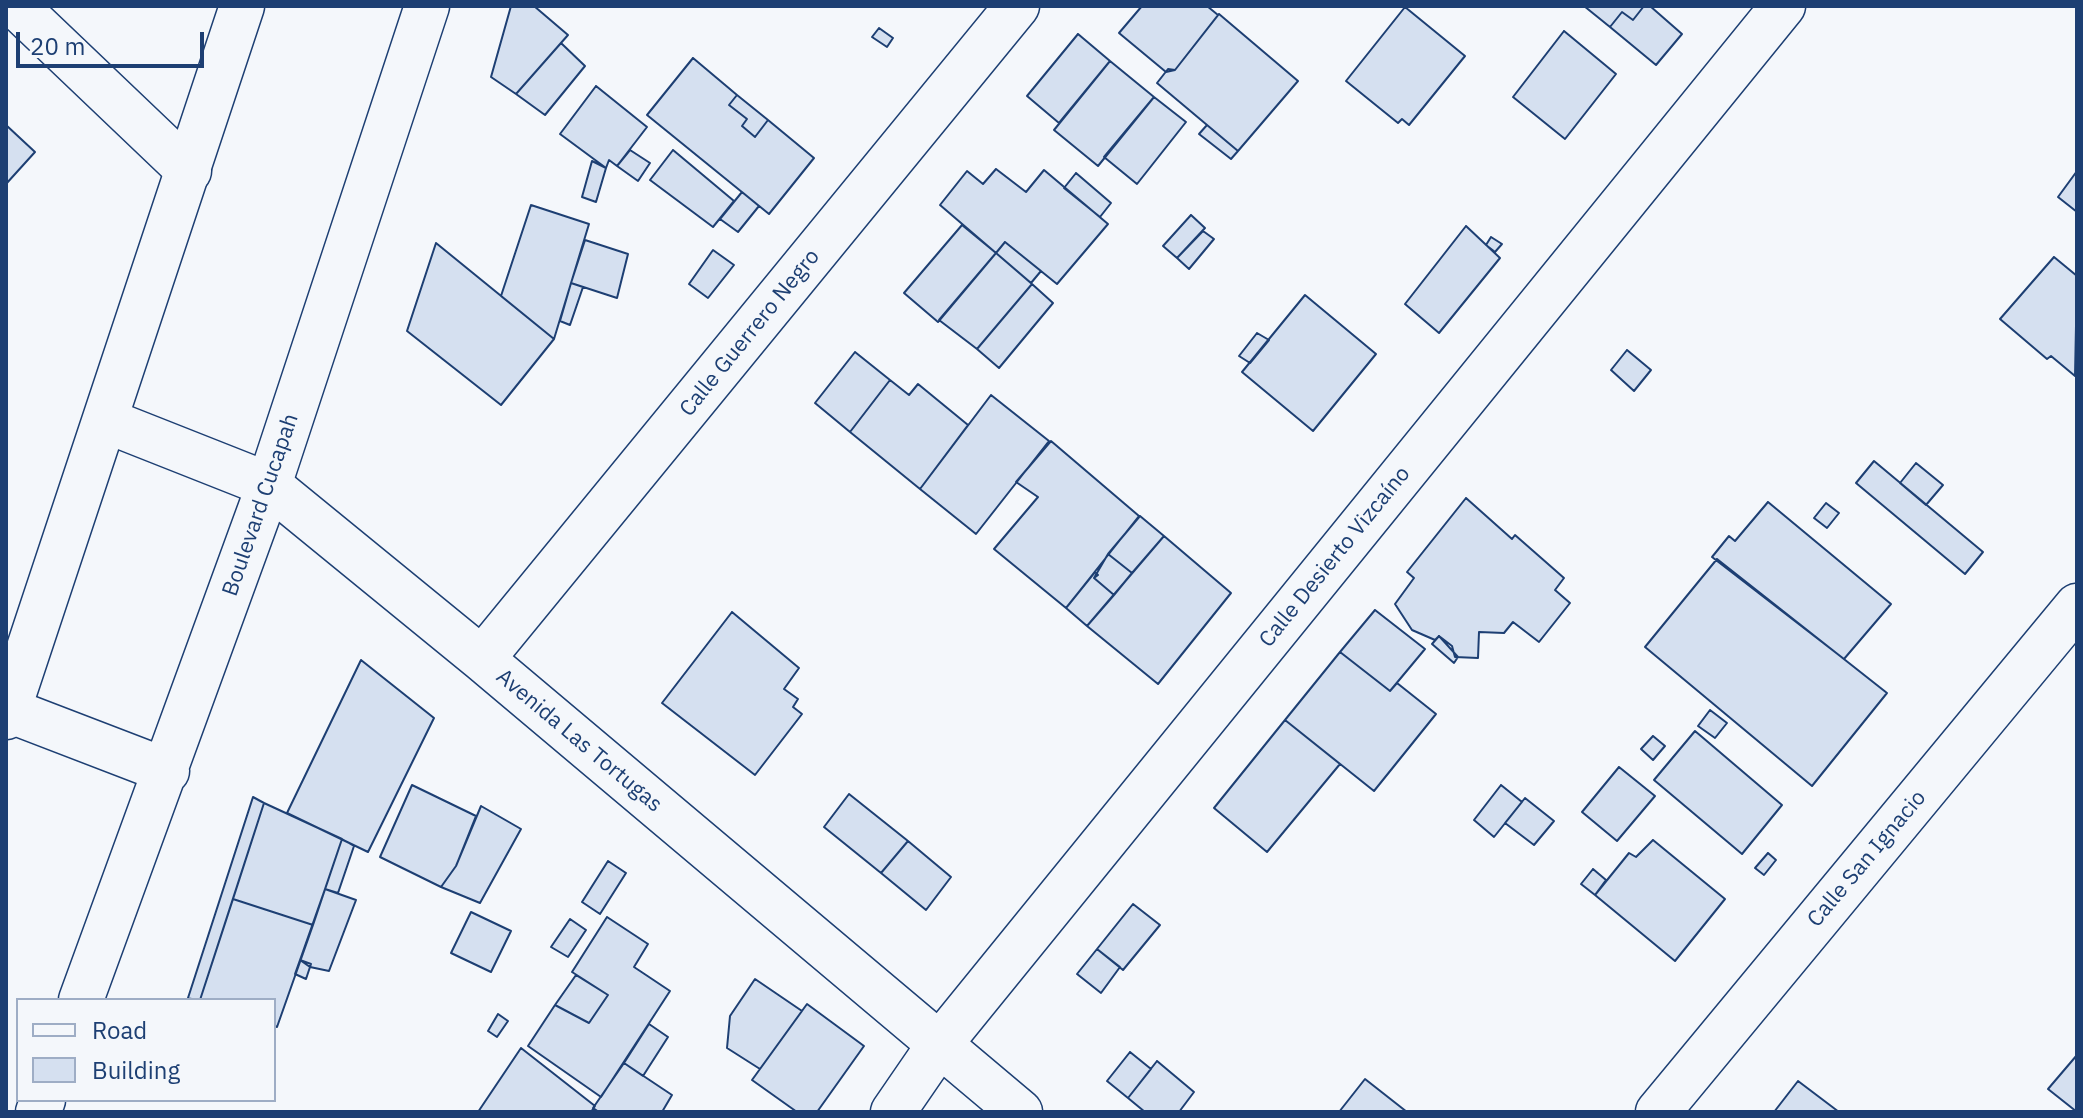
<!DOCTYPE html>
<html>
<head>
<meta charset="utf-8">
<style>
	body { margin:0 }
	#map { position:relative; width:2083px; height:1118px; overflow:hidden; background:#f4f7fb; font-family:"IBM Plex Sans",sans-serif }
	canvas { display:block }
	.frame { position:absolute; inset:0; border:8px solid #1d3f73; pointer-events:none }
	.legend { position:absolute; left:16px; top:998px; width:260px; height:104px; box-sizing:border-box; background:#f4f7fb; border:2px solid #9eadc5; margin:0; padding:10px 14px; list-style:none; font-size:24px; color:#1d3f73 }
	.legend li { display:flex; align-items:center; gap:16px; height:40px }
	.legend b { width:40px; border:2px solid #9eadc5 }
	.scale { position:absolute; left:16px; top:32px; width:188px; height:36px; box-sizing:border-box; border:4px solid #1d3f73; border-top:0; padding-left:10px; font-size:24px; line-height:28px; white-space:nowrap; color:#1d3f73; -webkit-text-stroke:6px #f4f7fb; paint-order:stroke }
</style>
</head>
<body>
<div id="map">
<canvas width="2083" height="1118"></canvas>
<div class="frame"></div>
<ul class="legend">
<li><b style="height:10px;background:#f4f7fb"></b>Road</li>
<li><b style="height:22px;background:#d5e0f0"></b>Building</li>
</ul>
<div class="scale">20 m</div>
</div>
<script>
const context = document.querySelector('canvas').getContext('2d');
context.lineJoin = 'round';
function fillPath(path, color) {
  context.fillStyle = color;
  context.fill(path, 'evenodd');
}
function toPath(rows) {
  const path = new Path2D();
  for (const r of rows) {
    path.moveTo(r[0], r[1]);
    for (let i = 2; i < r.length; i += 2) path.lineTo(r[i], r[i + 1]);
  }
  return path;
}
function stroke(path, color, width, dash) {
  context.strokeStyle = color;
  context.lineWidth = width;
  context.lineCap = dash ? 'butt' : 'round';
  context.setLineDash(dash || []);
  context.stroke(path);
}
function drawText(font, color, halo, rows, align = 'center') {
  context.font = font + ' "IBM Plex Sans",sans-serif';
  context.lineWidth = 6;
  context.setLineDash([]);
  context.textBaseline = 'middle';
  context.strokeStyle = halo;
  context.fillStyle = color;
  for (const [text, x, y, turn = 0] of rows) {
    context.save();
    context.translate(x, y);
    context.rotate((+turn || 0) * Math.PI / 180);
    context.textAlign = isNaN(turn) ? turn : align;
    if (halo) context.strokeText(text, 0, 0);
    context.fillText(text, 0, 0);
    context.restore();
  }
}
const building = toPath([
	[511,6,534,6,568,35,516,94,491,77,511,6],
	[1142,6,1207,6,1218,15,1175,70,1166,72,1119,33,1142,6],
	[1584,6,1644,6,1633,20,1622,12,1610,27,1584,6],
	[1644,6,1650,6,1682,34,1656,65,1610,27,1622,12,1633,20,1644,6],
	[1405,7,1465,56,1409,125,1402,119,1398,123,1346,81,1405,7],
	[1219,14,1298,81,1238,151,1157,83,1168,69,1175,70,1219,14],
	[879,28,893,38,887,47,872,37,879,28],
	[1564,31,1616,74,1565,139,1513,97,1564,31],
	[1078,34,1110,61,1059,123,1027,96,1078,34],
	[561,43,585,66,545,115,516,94,561,43],
	[693,58,737,95,729,105,747,119,742,126,755,137,768,120,814,158,769,214,647,115,693,58],
	[1110,61,1154,97,1098,166,1054,130,1110,61],
	[596,86,647,127,617,166,609,160,606,168,560,134,596,86],
	[737,95,768,120,755,137,742,126,747,119,729,105,737,95],
	[1154,97,1186,122,1137,184,1104,157,1154,97],
	[6,125,35,152,6,184,6,125],
	[1207,125,1238,151,1231,159,1199,134,1207,125],
	[630,150,650,163,638,181,617,166,630,150],
	[673,150,734,201,713,227,650,180,673,150],
	[592,161,606,168,596,202,582,197,592,161],
	[996,169,1026,192,1044,170,1108,224,1057,284,1005,242,996,253,940,205,967,171,983,184,996,169],
	[2077,171,2077,212,2058,197,2077,171],
	[1076,173,1111,203,1100,217,1064,188,1076,173],
	[742,192,759,206,738,232,720,219,742,192],
	[531,205,589,224,554,339,501,296,531,205],
	[1191,215,1205,228,1177,258,1163,246,1191,215],
	[962,225,996,253,938,322,904,293,962,225],
	[1466,226,1500,258,1439,333,1405,304,1466,226],
	[1203,231,1214,239,1189,269,1177,258,1203,231],
	[1491,237,1502,244,1495,252,1486,245,1491,237],
	[585,240,628,254,617,298,571,283,585,240],
	[1005,242,1041,271,1031,283,996,253,1005,242],
	[436,243,554,339,501,405,407,331,436,243],
	[713,250,734,265,708,298,689,284,713,250],
	[996,253,1032,284,977,349,939,320,996,253],
	[2054,257,2077,276,2075,376,2051,356,2047,359,2000,319,2054,257],
	[571,283,583,287,570,325,560,321,571,283],
	[1032,284,1053,303,999,368,977,349,1032,284],
	[1305,295,1376,354,1313,431,1242,372,1305,295],
	[1257,333,1269,340,1250,363,1239,356,1257,333],
	[1627,350,1651,370,1634,391,1611,370,1627,350],
	[855,352,890,380,850,432,815,403,855,352],
	[890,380,909,395,918,384,968,425,920,489,850,432,890,380],
	[991,395,1049,441,976,534,920,489,991,395],
	[1051,441,1139,516,1066,608,994,549,1038,497,1016,482,1051,441],
	[1874,461,1983,552,1965,574,1856,483,1874,461],
	[1916,463,1943,485,1926,505,1900,483,1916,463],
	[1466,498,1512,539,1515,535,1564,578,1555,590,1570,603,1539,642,1513,622,1504,633,1479,632,1478,658,1455,657,1452,646,1439,636,1435,640,1412,630,1395,604,1414,578,1407,572,1466,498],
	[1768,502,1891,604,1844,659,1712,557,1729,536,1735,541,1768,502],
	[1826,503,1839,513,1827,528,1814,518,1826,503],
	[1140,516,1164,536,1132,573,1108,554,1140,516],
	[1164,536,1231,593,1158,684,1087,626,1164,536],
	[1108,554,1132,573,1114,595,1094,578,1108,554],
	[1717,559,1887,693,1812,786,1645,647,1717,559],
	[1095,572,1098,575,1094,578,1114,595,1087,626,1066,608,1095,572],
	[1375,610,1425,649,1390,691,1340,652,1375,610],
	[732,612,799,668,784,689,798,699,793,707,802,714,755,775,662,703,732,612],
	[1439,636,1458,657,1454,663,1432,644,1439,636],
	[1340,652,1390,691,1397,683,1436,714,1374,791,1285,720,1340,652],
	[361,660,434,718,368,852,287,813,361,660],
	[1710,710,1727,723,1715,738,1698,726,1710,710],
	[1285,720,1340,764,1267,852,1214,808,1285,720],
	[1695,731,1782,805,1742,854,1654,780,1695,731],
	[1653,736,1665,746,1653,760,1641,749,1653,736],
	[1619,767,1655,796,1617,841,1582,812,1619,767],
	[412,785,476,816,456,866,441,887,380,857,412,785],
	[1501,785,1522,802,1494,837,1474,820,1501,785],
	[849,794,908,841,881,873,824,827,849,794],
	[253,797,264,803,200,1000,195,1000,188,998,253,797],
	[1525,798,1554,821,1534,845,1505,823,1525,798],
	[264,803,342,839,313,925,233,899,264,803],
	[481,806,521,829,480,903,441,887,456,866,481,806],
	[342,839,354,846,338,893,325,889,342,839],
	[1653,840,1725,899,1675,961,1595,895,1629,853,1636,857,1653,840],
	[908,841,951,877,926,910,881,873,908,841],
	[1768,853,1776,860,1764,875,1755,868,1768,853],
	[608,861,626,873,600,914,582,902,608,861],
	[1593,869,1606,880,1595,895,1581,884,1593,869],
	[325,889,356,900,329,971,310,967,300,960,325,889],
	[233,899,313,925,277,1027,274,1026,274,1000,200,1000,233,899],
	[1133,904,1160,925,1123,970,1097,949,1133,904],
	[471,912,511,931,491,972,451,953,471,912],
	[607,917,648,944,634,967,670,991,601,1097,528,1046,555,1005,589,1023,608,995,572,972,607,917],
	[570,919,586,930,568,957,551,947,570,919],
	[1097,949,1120,967,1101,993,1077,974,1097,949],
	[300,960,311,964,306,979,295,974,300,960],
	[576,975,608,995,589,1023,555,1005,576,975],
	[755,979,802,1011,760,1069,727,1048,730,1016,755,979],
	[807,1004,864,1046,817,1112,797,1112,752,1080,807,1004],
	[498,1014,508,1021,497,1037,488,1031,498,1014],
	[649,1024,668,1037,643,1076,624,1063,649,1024],
	[521,1048,595,1106,591,1112,478,1112,521,1048],
	[1130,1052,1151,1069,1128,1098,1107,1081,1130,1052],
	[2077,1055,2077,1112,2048,1089,2077,1055],
	[1157,1061,1194,1092,1179,1112,1145,1112,1128,1098,1157,1061],
	[624,1063,672,1095,662,1112,599,1112,593,1108,624,1063],
	[1365,1079,1407,1112,1339,1112,1365,1079],
	[1798,1081,1839,1112,1774,1112,1798,1081]
]);
fillPath(building, '#d5e0f0');
stroke(building, '#1d3f73', 2);
const minor = toPath([
	[16,6,189,171],
	[107,421,269,485,482,659,1020,1112],
	[482,659,1017,6],
	[893,1112,939,1045,1783,6],
	[1658,1112,2077,606]
]);
const major = toPath([
	[8,710,167,771],
	[6,717,242,6],
	[81,1000,269,485,427,6],
	[38,1112,43,1100]
]);
stroke(minor, '#1d3f73', 47);
stroke(major, '#1d3f73', 47);
stroke(minor, '#f4f7fb', 44);
stroke(major, '#f4f7fb', 44);
drawText('22px', '#1d3f73', '#f4f7fb', [
	["Calle Guerrero Negro",750,333,-51],
	["Boulevard Cucapah",261,505,-71],
	["Calle Desierto Vizcaíno",1335,557,-51],
	["Avenida Las Tortugas",579,741,40],
	["Calle San Ignacio",1867,859,-50]
]);
</script>
</body>
</html>
